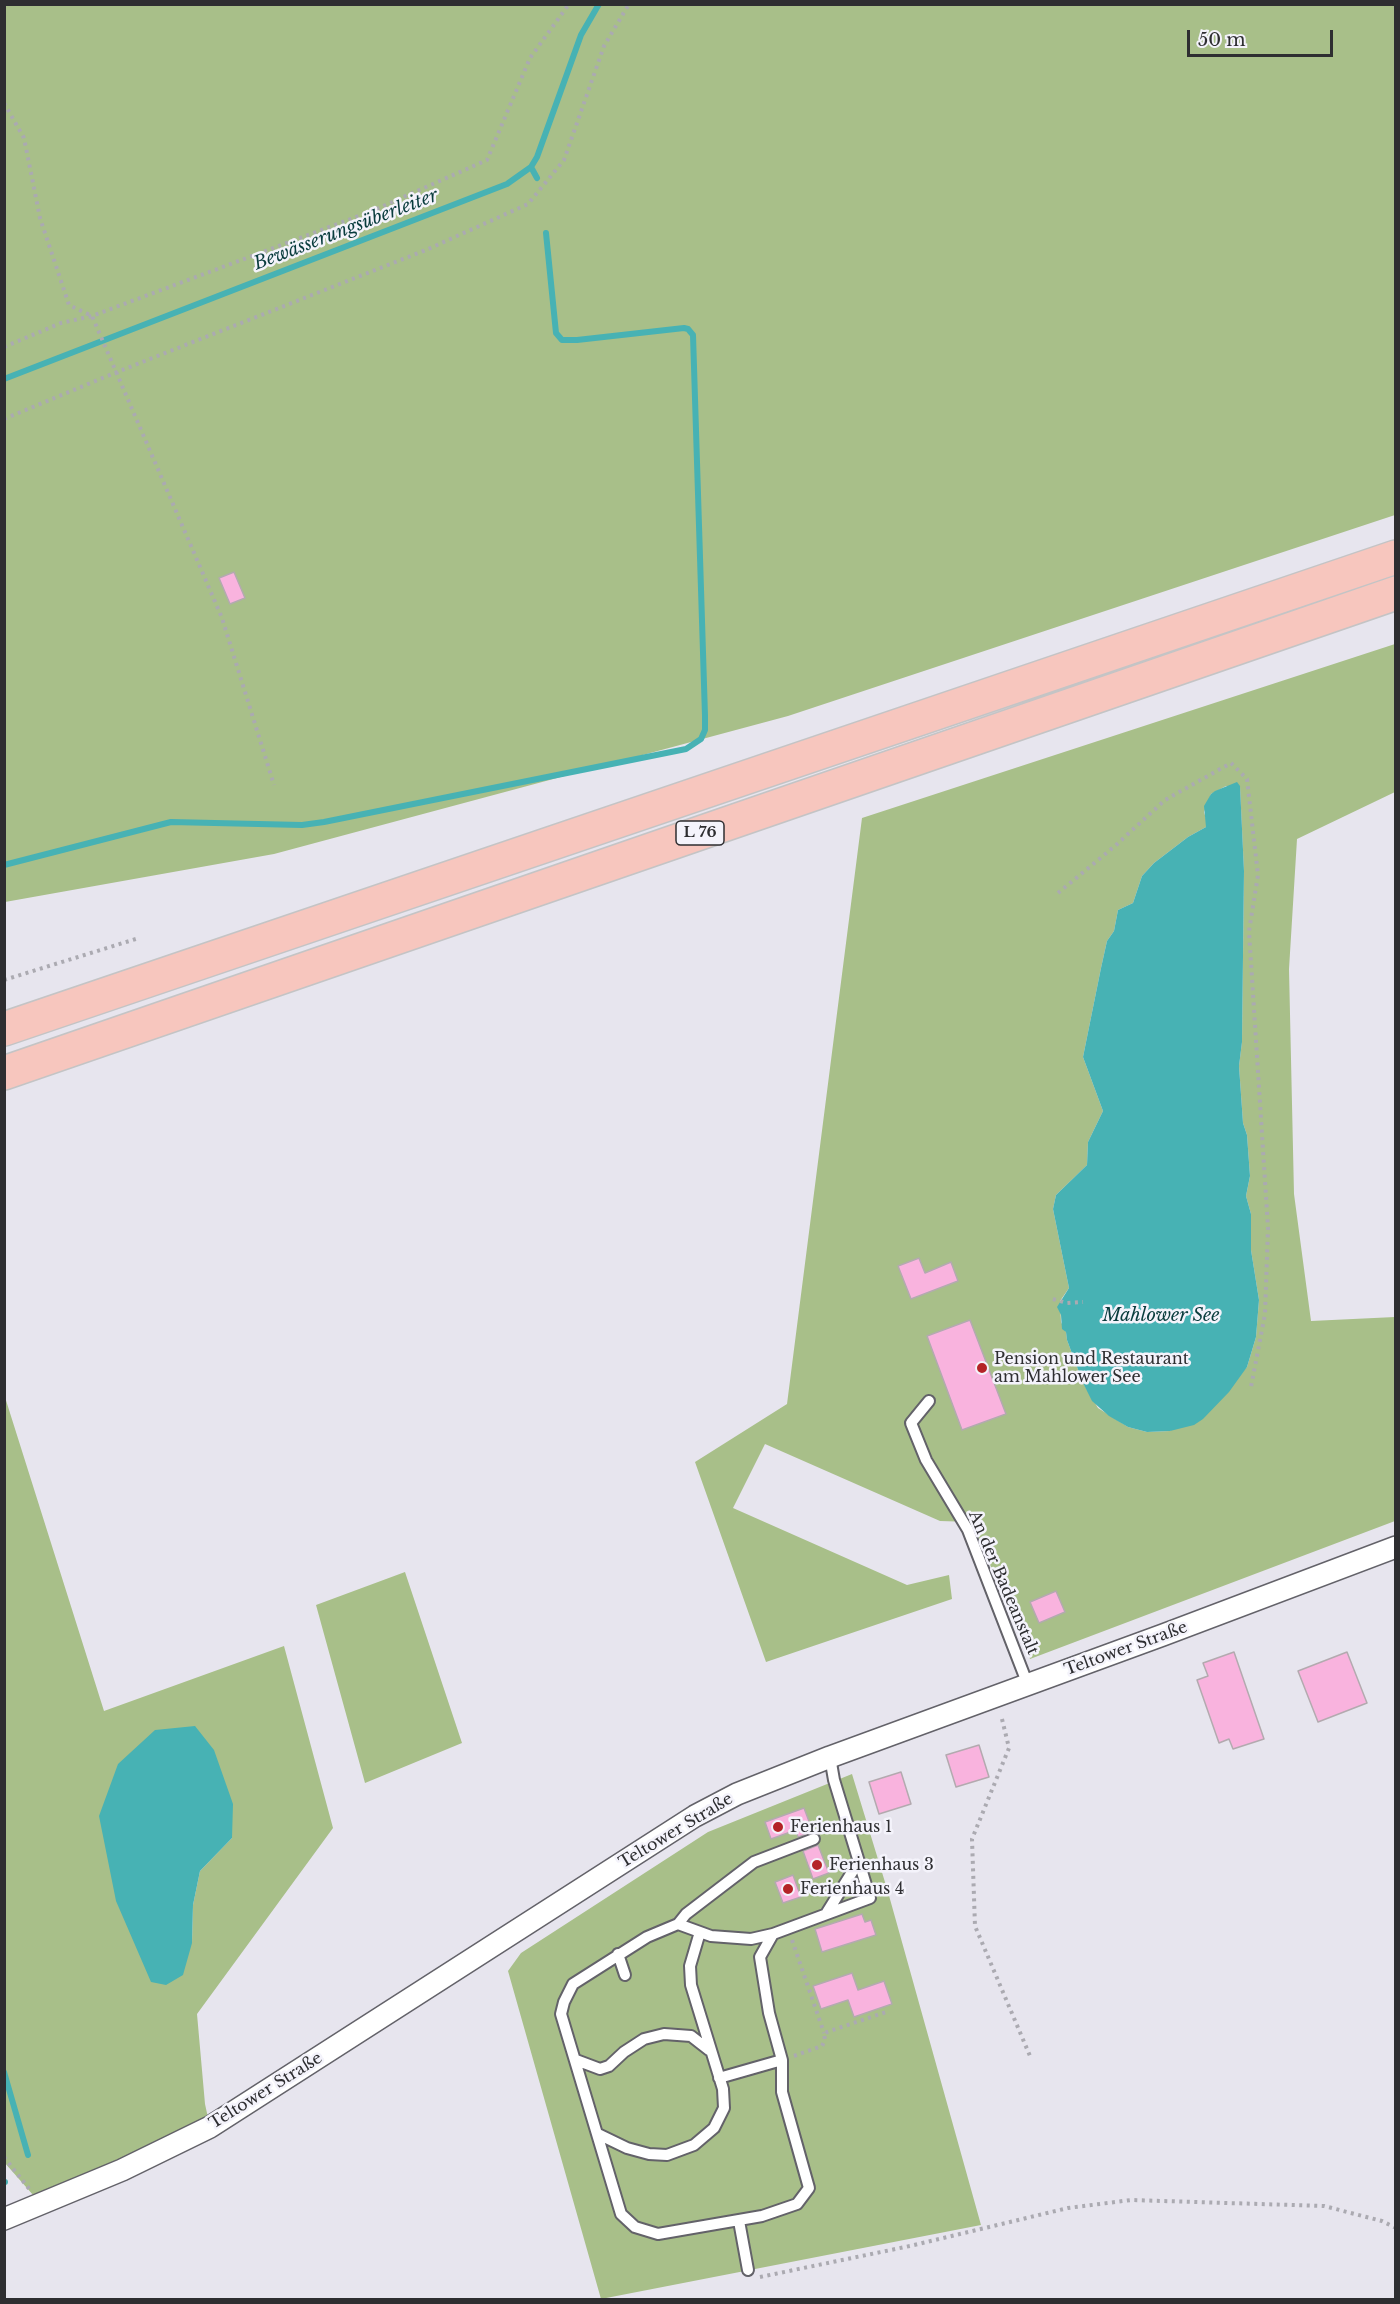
<!DOCTYPE html>
<html>
<head>
<meta charset="utf-8">
<style>
	body { margin:0 }
	#map { position:relative; width:1400px; height:2304px; overflow:hidden; background:#e7e5ee; font-family:"Libre Baskerville",serif }
	canvas { display:block }
	.frame { position:absolute; inset:0; border:6px solid #2e2e31; pointer-events:none }
	.scale { position:absolute; left:1187px; top:30px; width:146px; height:27px; box-sizing:border-box; border:3px solid #2e2e31; border-top:0; padding-left:8px; font-size:18px; line-height:21px; white-space:nowrap; color:#2e2e31; -webkit-text-stroke:4px #f4f3fb; paint-order:stroke }
</style>
</head>
<body>
<div id="map">
<canvas width="1400" height="2304"></canvas>
<div class="frame"></div>
<div class="scale">50 m</div>
</div>
<script>
const context = document.querySelector('canvas').getContext('2d');
context.lineJoin = 'round';
function fillPath(path, color) {
  context.fillStyle = color;
  context.fill(path, 'evenodd');
}
function toPath(rows) {
  const path = new Path2D();
  for (const r of rows) {
    path.moveTo(r[0], r[1]);
    for (let i = 2; i < r.length; i += 2) path.lineTo(r[i], r[i + 1]);
  }
  return path;
}
function stroke(path, color, width, dash) {
  context.strokeStyle = color;
  context.lineWidth = width;
  context.lineCap = dash ? 'butt' : 'round';
  context.setLineDash(dash || []);
  context.stroke(path);
}
function drawText(font, color, halo, rows, align = 'center') {
  context.font = font + ' "Libre Baskerville",serif';
  context.lineWidth = 5;
  context.setLineDash([]);
  context.textBaseline = 'middle';
  context.strokeStyle = halo;
  context.fillStyle = color;
  for (const [text, x, y, turn = 0] of rows) {
    context.save();
    context.translate(x, y);
    context.rotate((+turn || 0) * Math.PI / 180);
    context.textAlign = isNaN(turn) ? turn : align;
    if (halo) context.strokeText(text, 0, 0);
    context.fillText(text, 0, 0);
    context.restore();
  }
}
fillPath(toPath([
	[5,5,1395,5,1395,515,788,716,274,854,5,902],
	[1395,644,1395,792,1297,839,1289,969,1294,1194,1311,1321,1395,1317,1395,1521,1030,1659,972,1522,940,1521,765,1444,733,1508,907,1585,949,1575,952,1599,766,1662,695,1462,787,1404,862,818],
	[1226,786,1240,787,1244,871,1242,1042,1239,1066,1243,1123,1247,1135,1250,1176,1246,1196,1251,1214,1251,1250,1259,1300,1256,1337,1247,1367,1170,1431,1147,1432,1128,1427,1098,1408,1083,1383,1067,1340,1066,1332,1061,1322,1060,1301,1069,1288,1053,1209,1056,1195,1087,1165,1088,1142,1103,1111,1083,1057,1101,968,1107,941,1114,931,1118,910,1133,903,1142,876,1154,863,1188,837,1206,827,1207,822,1204,812,1211,794],
	[4,1394,104,1711,284,1646,333,1828,197,2014,205,2104,210,2127,41,2204,4,2162],
	[118,1764,232,1838,200,1871,193,1905,192,1943],
	[405,1572,462,1743,365,1783,316,1605],
	[852,1774,888,1892,981,2225,601,2299,508,1971,521,1953,708,1832]
]), '#a8bf89');
fillPath(toPath([
	[1237,782,1240,786,1244,871,1242,1042,1239,1066,1243,1123,1247,1135,1250,1176,1246,1196,1251,1214,1251,1250,1259,1300,1256,1337,1247,1367,1229,1392,1203,1419,1194,1425,1170,1431,1147,1432,1128,1427,1109,1416,1092,1401,1083,1383,1067,1340,1066,1332,1062,1329,1061,1315,1057,1307,1069,1288,1053,1209,1056,1195,1087,1165,1088,1142,1103,1111,1083,1057,1101,968,1107,941,1114,931,1118,910,1133,903,1142,876,1154,863,1188,837,1206,827,1204,806,1211,794,1215,791],
	[195,1726,214,1750,233,1804,232,1838,200,1871,193,1905,192,1943,183,1975,166,1985,151,1982,116,1901,99,1816,118,1764,155,1730]
]), '#47b2b4');
stroke(toPath([
	[531,167,537,178],
	[4,379,507,184,531,167,537,157,581,35,599,4],
	[4,865,171,822,302,825,324,822,686,749,701,739,705,730,705,716,693,335,688,329,684,328,577,340,562,340,556,333,546,233],
	[4,2072,28,2155],
	[4,2182,5,2182]
]), '#47b2b4', 6);
const building = toPath([
	[234,572,245,598,230,604,219,578,234,572],
	[919,1258,925,1273,951,1262,958,1281,911,1299,898,1266,919,1258],
	[970,1320,1006,1414,962,1430,927,1336,970,1320],
	[1056,1591,1065,1612,1039,1623,1030,1602,1056,1591],
	[1234,1652,1264,1739,1233,1749,1229,1739,1219,1743,1197,1680,1208,1676,1203,1663,1234,1652],
	[1347,1652,1367,1703,1318,1722,1298,1671,1347,1652],
	[979,1745,989,1777,956,1787,946,1755,979,1745],
	[901,1772,911,1804,879,1814,869,1782,901,1772],
	[804,1808,813,1832,798,1837,796,1830,771,1839,765,1822,804,1808],
	[818,1845,829,1873,813,1879,803,1851,818,1845],
	[793,1875,801,1897,783,1903,775,1882,793,1875],
	[862,1914,865,1922,871,1920,876,1935,822,1952,815,1929,862,1914],
	[852,1973,858,1990,884,1981,892,2004,854,2017,848,2000,821,2009,813,1986,852,1973]
]);
fillPath(building, '#f9b3de');
stroke(building, '#b3aaaf', 1.5);
const service = toPath([
	[929,1401,911,1423,926,1460,968,1530,1028,1685],
	[826,1914,859,1861],
	[678,1924,686,1914,754,1862,814,1839],
	[773,1934,751,1939,711,1936,678,1924,647,1937,573,1984,564,2002,561,2014,621,2214,635,2227,658,2234,762,2216,797,2204,809,2188,782,2092,782,2060,769,2013,760,1957,773,1934,870,1898,834,1780,830,1757],
	[618,1954,625,1975],
	[576,2060,600,2069,609,2066,624,2052,644,2039,664,2034,691,2036,709,2050],
	[719,2078,782,2060],
	[598,2134,627,2148,649,2154,667,2155,694,2145,714,2128,724,2108,723,2089,691,1985,690,1966,700,1932],
	[739,2221,748,2270]
]);
const minor = toPath([
	[4,2219,122,2170,210,2127,695,1816,737,1794,830,1757,1163,1635,1396,1547]
]);
const primary = toPath([
	[4,1029,1396,557],
	[4,1073,1396,593]
]);
stroke(service, '#636269', 14);
stroke(minor, '#636269', 24);
stroke(primary, '#c4c4c5', 36);
stroke(toPath([
	[4,103,24,138,40,218,69,305,92,316,222,618,274,785],
	[4,347,61,323,92,316,372,211,487,160,530,58,569,4],
	[4,419,117,372,426,250,528,204,564,160,604,46,629,4],
	[1058,893,1115,846,1165,800,1231,763,1247,779,1258,875,1249,931,1268,1228,1265,1314,1251,1387],
	[4,980,139,938],
	[1053,1299,1067,1303,1083,1302],
	[1002,1719,1009,1748,972,1839,975,1926,1030,2056],
	[792,1940,824,2033],
	[794,2056,822,2046,825,2040,824,2033,889,2011],
	[4,2157,30,2190],
	[760,2277,910,2246,1068,2208,1131,2200,1324,2206,1382,2221,1396,2228]
]), '#abaab1', 4, [3, 4.5]);
stroke(service, '#fff', 10);
stroke(minor, '#fff', 21);
stroke(primary, '#f7c6be', 33);
for (const [x, y, r, color] of [
	[982,1368,6,"#b42327"],
	[778,1827,6,"#b42327"],
	[817,1865,6,"#b42327"],
	[788,1889,6,"#b42327"]
]) {
  const dot = new Path2D();
  dot.arc(x, y, r, 0, 2 * Math.PI);
  context.fillStyle = color;
  context.fill(dot);
  stroke(dot, '#f4f3fb', 2);
}
for (const [x, y, w] of [
	[700,833,48]
]) {
  const box = new Path2D();
  box.roundRect(x - w / 2, y - 12, w, 24, 4.5);
  context.fillStyle = '#f4f3fb';
  context.fill(box);
  stroke(box, '#2e2e31', 1.5);
}
drawText('bold 15px', '#2e2e31', null, [
	["L 76",700,833]
]);
drawText('16px', '#2e2e31', '#f4f3fb', [
	["Pension und Restaurant",994,1359],
	["am Mahlower See",994,1377],
	["Ferienhaus 1",790,1827],
	["Ferienhaus 3",829,1865],
	["Ferienhaus 4",800,1889]
], 'left');
drawText('16px', '#2e2e31', '#f4f3fb', [
	["An der Badeanstalt",1003,1583,67],
	["Teltower Straße",1126,1649,-20],
	["Teltower Straße",676,1831,-31],
	["Teltower Straße",266,2091,-32]
]);
drawText('italic 18px', '#093c3d', '#f4f3fb', [
	["Bewässerungsüberleiter",346,230,-21],
	["Mahlower See",1161,1316]
]);
</script>
</body>
</html>
